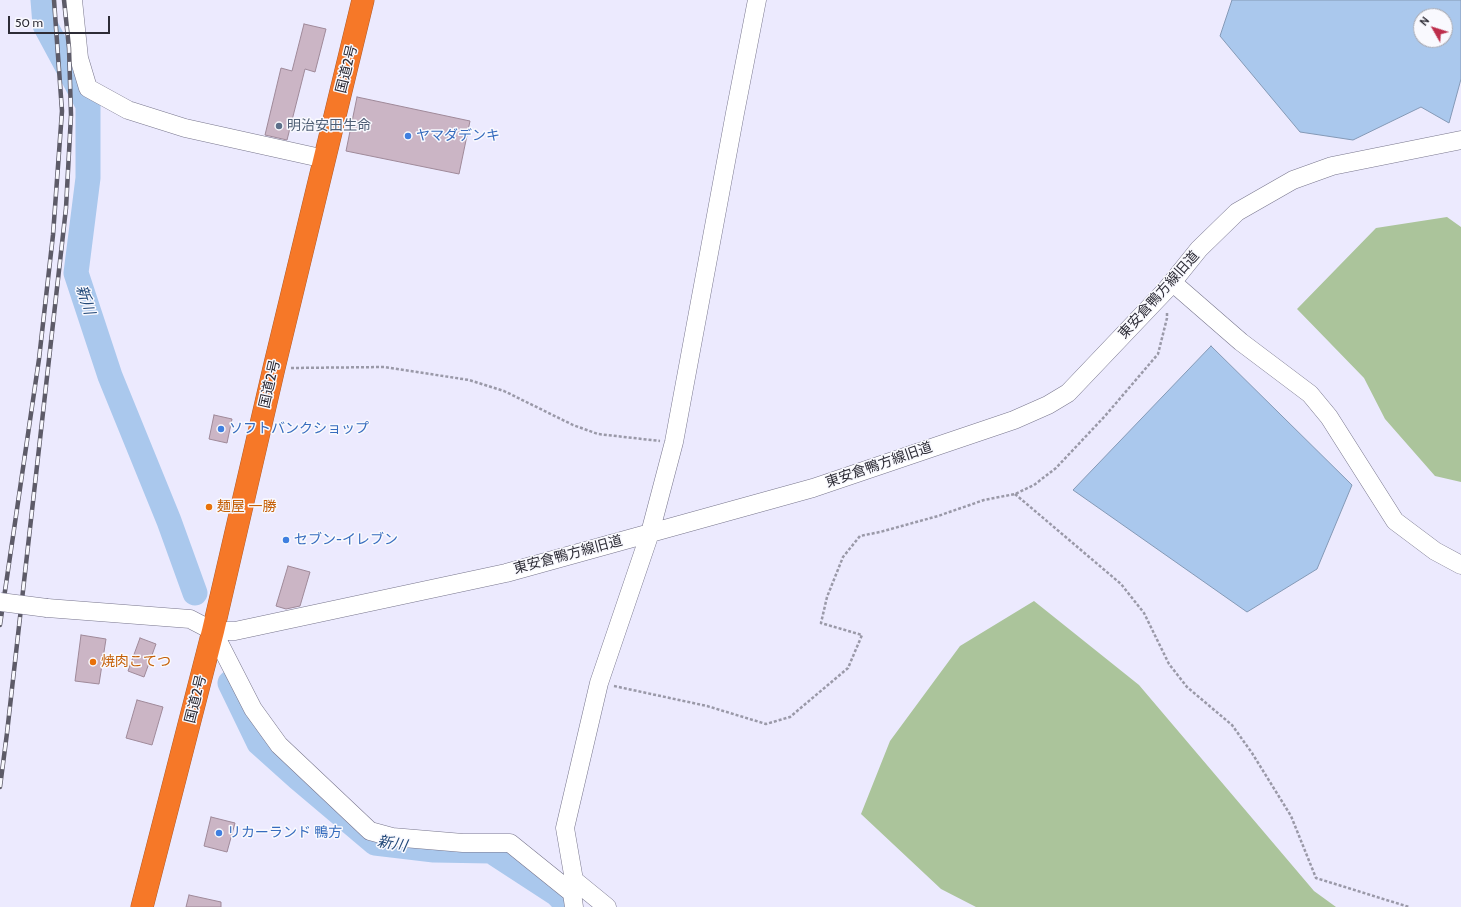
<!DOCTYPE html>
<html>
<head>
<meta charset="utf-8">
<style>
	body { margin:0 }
	#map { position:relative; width:1461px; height:907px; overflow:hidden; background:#eceafe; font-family:Cabin,sans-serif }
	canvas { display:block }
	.north { position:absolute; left:1413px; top:8px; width:40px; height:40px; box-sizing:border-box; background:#f9f9fe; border:1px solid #a7a7ae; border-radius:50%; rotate:309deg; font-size:11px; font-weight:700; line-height:16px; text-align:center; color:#2d2c36 }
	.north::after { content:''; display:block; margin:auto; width:14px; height:18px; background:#bd2d4b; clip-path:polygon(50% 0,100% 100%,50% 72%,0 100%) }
	.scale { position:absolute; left:8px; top:16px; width:102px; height:18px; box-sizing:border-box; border:2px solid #2d2c36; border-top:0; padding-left:5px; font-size:12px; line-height:14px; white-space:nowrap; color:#2d2c36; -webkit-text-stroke:3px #f9f9fe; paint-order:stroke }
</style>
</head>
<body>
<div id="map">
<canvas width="1461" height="907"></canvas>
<div class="north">N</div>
<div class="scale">50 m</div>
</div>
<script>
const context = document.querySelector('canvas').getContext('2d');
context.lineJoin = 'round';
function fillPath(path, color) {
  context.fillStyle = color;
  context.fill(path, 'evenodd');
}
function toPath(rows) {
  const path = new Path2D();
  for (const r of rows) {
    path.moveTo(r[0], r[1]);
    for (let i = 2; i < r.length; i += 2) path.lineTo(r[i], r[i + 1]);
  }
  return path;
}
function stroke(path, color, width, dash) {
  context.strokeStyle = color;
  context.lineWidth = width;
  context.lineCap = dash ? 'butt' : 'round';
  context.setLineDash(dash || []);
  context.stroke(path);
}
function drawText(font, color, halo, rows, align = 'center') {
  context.font = font + ' Cabin,"Noto Sans JP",sans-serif';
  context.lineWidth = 3;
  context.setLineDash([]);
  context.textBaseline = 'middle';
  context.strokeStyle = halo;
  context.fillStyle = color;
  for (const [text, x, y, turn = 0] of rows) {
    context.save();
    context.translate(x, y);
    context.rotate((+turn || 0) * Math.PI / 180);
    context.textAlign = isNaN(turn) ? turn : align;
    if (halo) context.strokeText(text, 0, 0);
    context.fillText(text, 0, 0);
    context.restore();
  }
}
fillPath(toPath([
	[1447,217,1461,227,1461,482,1435,476,1385,419,1364,378,1297,309,1376,228],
	[1034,601,1139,685,1314,891,1336,907,976,907,941,889,861,814,890,741,960,646]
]), '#abc49b');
const water = toPath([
	[1232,0,1461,0,1461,79,1449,123,1421,107,1353,140,1300,132,1220,36,1232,0],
	[1421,16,1445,16,1445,40,1421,40,1421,16],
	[1211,346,1352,485,1317,569,1247,612,1073,490,1211,346]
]);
fillPath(water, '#aac8ed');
stroke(water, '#8499b6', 1);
stroke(toPath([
	[43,0,45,25,88,105,88,178,76,273,110,376,169,521,195,593],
	[230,683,259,743,298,778,375,843,434,850,491,851,557,894,569,907]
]), '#aac8ed', 25);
const building = toPath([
	[304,24,326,29,315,72,305,69,287,140,265,135,281,68,292,71,304,24],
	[357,97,470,121,459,174,346,151,357,97],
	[214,415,232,419,227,443,209,439,214,415],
	[288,566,310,572,300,606,286,609,276,606,288,566],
	[81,635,106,639,99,684,75,681,81,635],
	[140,638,156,644,144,677,128,671,140,638],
	[137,700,163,707,152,745,126,738,137,700],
	[211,817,235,823,227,852,204,846,211,817],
	[189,895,221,902,221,907,186,907,189,895]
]);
fillPath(building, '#cbb5c5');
stroke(building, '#9f8999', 1);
const minor = toPath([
	[73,0,79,58,88,88,128,110,185,128,325,159],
	[1172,282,1241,342,1310,394,1329,417,1395,521,1435,551,1461,565],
	[47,608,190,619,213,631,253,709,279,745,370,831,392,837,463,843,510,843,572,893],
	[213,631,235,631,506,573,813,488,1014,420,1048,405,1068,393,1166,290,1199,249,1237,212,1293,180,1332,166,1461,140],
	[574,880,607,907],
	[574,907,572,893,574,880,565,828,599,683,650,533,674,442,735,113,757,0]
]);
const highway = toPath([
	[142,907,213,631,274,368,363,0]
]);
stroke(minor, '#78768d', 19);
stroke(highway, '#b05d2d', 23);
stroke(toPath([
	[291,368,384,367,469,380,504,391,573,425,598,434,660,441],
	[1015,494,1121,584,1144,613,1169,664,1187,687,1232,725,1252,753,1291,816,1316,878,1409,907],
	[614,686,707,706,766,724,790,717,848,668,862,635,821,623,827,597,843,557,860,536,880,532,938,516,984,500,1015,494,1034,485,1056,468,1105,416,1158,354,1167,318,1167,312]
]), '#9a99a8', 2.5, [3, 2]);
stroke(minor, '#fff', 18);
stroke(highway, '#f67828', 22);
const rail = toPath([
	[0,625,39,359,53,235,62,111,54,0],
	[0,787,7,733,66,208,71,115,69,48,64,0]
]);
stroke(rail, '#5d5b68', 4.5);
stroke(rail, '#f9f9fe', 3, [9]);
const minorBridge = toPath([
	[0,602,47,608]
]);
stroke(minorBridge, '#78768d', 19, []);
stroke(minorBridge, '#fff', 18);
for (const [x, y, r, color] of [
	[279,126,4,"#5c6f8a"],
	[408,136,4,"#3f7fe0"],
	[221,429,4,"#3f7fe0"],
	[209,507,4,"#e8710a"],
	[286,540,4,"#3f7fe0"],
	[93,662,4,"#e8710a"],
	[219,833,4,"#3f7fe0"]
]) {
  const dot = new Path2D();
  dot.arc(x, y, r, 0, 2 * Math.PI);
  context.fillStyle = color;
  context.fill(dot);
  stroke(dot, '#f9f9fe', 1.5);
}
drawText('14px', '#2d2c36', '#f9f9fe', [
	["国道2号",347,69,-76],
	["東安倉鴨方線旧道",1159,295,-48],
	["国道2号",270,384,-77],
	["東安倉鴨方線旧道",879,465,-19],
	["東安倉鴨方線旧道",568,555,-15],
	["国道2号",196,699,-76]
]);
drawText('14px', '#4e5e75', '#f9f9fe', [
	["明治安田生命",287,126]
], 'left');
drawText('14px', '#366cbe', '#f9f9fe', [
	["ヤマダデンキ",416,136],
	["ソフトバンクショップ",229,429],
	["セブン-イレブン",294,540],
	["リカーランド 鴨方",227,833]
], 'left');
drawText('14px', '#c56008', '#f9f9fe', [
	["麺屋 一勝",217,507],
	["焼肉こてつ",101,662]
], 'left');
drawText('italic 15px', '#224979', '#f9f9fe', [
	["新川",85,300,72],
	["新川",392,844,10]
]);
</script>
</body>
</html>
